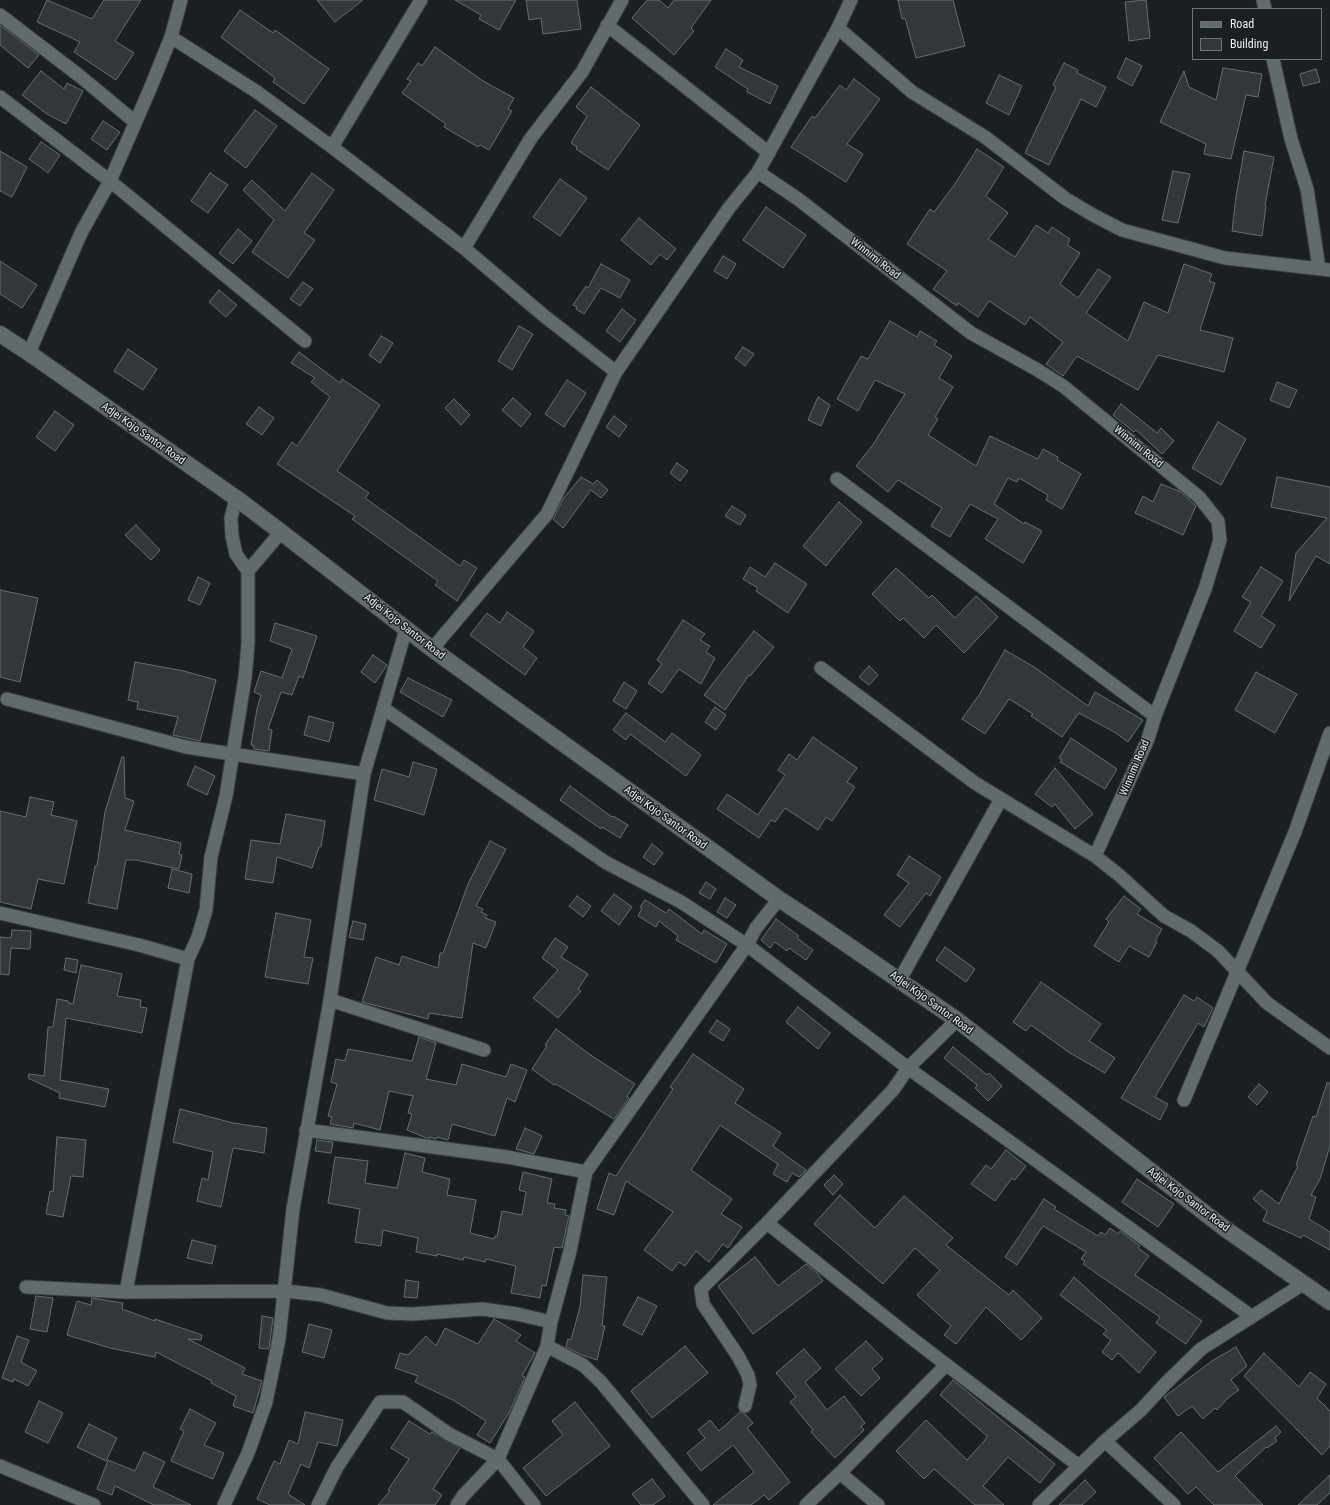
<!DOCTYPE html>
<html>
<head>
<meta charset="utf-8">
<style>
	body { margin:0 }
	#map { position:relative; width:1330px; height:1505px; overflow:hidden; background:#1a2022; font-family:"Roboto Condensed",sans-serif }
	canvas { display:block }
	.legend { position:absolute; left:1192px; top:8px; width:130px; height:52px; box-sizing:border-box; background:#1a2022; border:1px solid #6e7374; margin:0; padding:5px 7px; list-style:none; font-size:12px; color:#ebeff0 }
	.legend li { display:flex; align-items:center; gap:8px; height:20px }
	.legend b { width:20px; border:1px solid #6e7374 }
</style>
</head>
<body>
<div id="map">
<canvas width="1330" height="1505"></canvas>
<ul class="legend">
<li><b style="height:5px;background:#636a6c"></b>Road</li>
<li><b style="height:11px;background:#323839"></b>Building</li>
</ul>
</div>
<script>
const context = document.querySelector('canvas').getContext('2d');
context.lineJoin = 'round';
function fillPath(path, color) {
  context.fillStyle = color;
  context.fill(path, 'evenodd');
}
function toPath(rows) {
  const path = new Path2D();
  for (const r of rows) {
    path.moveTo(r[0], r[1]);
    for (let i = 2; i < r.length; i += 2) path.lineTo(r[i], r[i + 1]);
  }
  return path;
}
function stroke(path, color, width, dash) {
  context.strokeStyle = color;
  context.lineWidth = width;
  context.lineCap = dash ? 'butt' : 'round';
  context.setLineDash(dash || []);
  context.stroke(path);
}
function drawText(font, color, halo, rows, align = 'center') {
  context.font = font + ' "Roboto Condensed",sans-serif';
  context.lineWidth = 3;
  context.setLineDash([]);
  context.textBaseline = 'middle';
  context.strokeStyle = halo;
  context.fillStyle = color;
  for (const [text, x, y, turn = 0] of rows) {
    context.save();
    context.translate(x, y);
    context.rotate((+turn || 0) * Math.PI / 180);
    context.textAlign = isNaN(turn) ? turn : align;
    if (halo) context.strokeText(text, 0, 0);
    context.fillText(text, 0, 0);
    context.restore();
  }
}
const building = toPath([
	[47,0,92,19,104,0,141,0,115,41,134,53,116,80,74,52,80,42,37,22,47,0],
	[317,0,363,0,335,22,317,0],
	[455,0,516,0,499,30,479,19,481,15,455,0],
	[526,0,577,0,581,29,543,34,541,18,529,20,526,0],
	[647,0,659,0,668,8,674,0,711,0,691,28,694,31,674,55,632,18,647,0],
	[898,0,953,0,965,46,916,58,905,18,902,19,898,0],
	[1146,0,1150,38,1129,41,1125,2,1146,0],
	[240,10,273,33,275,30,329,69,304,104,273,82,275,78,221,37,240,10],
	[0,25,39,55,28,68,0,45,0,25],
	[435,47,483,81,514,98,508,109,512,111,489,150,480,145,478,147,444,127,446,124,402,93,411,81,407,79,418,63,422,66,435,47],
	[726,49,743,60,739,67,778,86,770,104,747,92,748,89,715,67,726,49],
	[1126,58,1142,66,1132,86,1117,78,1126,58],
	[1064,63,1078,70,1077,73,1106,87,1096,107,1081,99,1049,165,1025,153,1056,87,1053,85,1064,63],
	[1223,68,1262,74,1258,97,1246,95,1231,159,1204,154,1206,144,1160,122,1184,71,1189,87,1216,100,1223,68],
	[1316,69,1320,82,1303,86,1300,74,1316,69],
	[41,71,64,89,67,83,83,91,66,124,47,114,22,95,41,71],
	[999,75,1022,86,1009,115,986,103,999,75],
	[854,79,880,99,847,144,863,154,846,182,791,147,812,116,815,118,840,85,846,90,854,79],
	[591,87,640,125,608,170,576,149,577,147,571,143,587,116,576,107,591,87],
	[255,110,277,126,246,168,224,151,255,110],
	[103,121,120,132,107,150,91,139,103,121],
	[41,142,60,155,48,173,29,159,41,142],
	[977,149,1004,167,986,196,1008,213,988,239,1015,257,1036,225,1048,233,1052,227,1070,239,1067,245,1080,253,1060,284,1078,298,1098,269,1111,277,1086,313,1128,341,1144,302,1168,313,1184,264,1212,274,1209,281,1215,283,1200,330,1233,338,1224,372,1158,355,1138,390,1077,356,1063,376,1046,364,1063,342,1030,317,1025,325,989,301,978,317,958,303,957,306,933,289,947,271,907,244,930,209,934,212,955,184,977,149],
	[0,151,27,167,12,197,0,191,0,151],
	[1244,151,1274,157,1265,205,1266,206,1262,236,1232,231,1236,197,1244,151],
	[1173,171,1190,174,1178,223,1162,220,1173,171],
	[210,173,228,185,208,213,191,201,210,173],
	[312,173,334,190,304,233,315,240,288,278,252,252,274,220,243,190,252,180,285,211,312,173],
	[560,179,587,198,560,236,533,217,560,179],
	[766,207,806,235,783,268,743,240,766,207],
	[639,218,676,249,667,260,660,254,651,265,621,240,639,218],
	[238,229,252,241,233,264,219,253,238,229],
	[723,256,736,264,727,279,714,271,723,256],
	[0,261,37,285,22,308,0,294,0,261],
	[601,264,630,280,620,298,601,288,584,314,576,309,577,307,573,305,586,286,588,288,601,264],
	[303,282,313,289,300,306,290,299,303,282],
	[219,290,237,305,226,317,209,302,219,290],
	[622,309,636,320,620,342,606,331,622,309],
	[890,321,917,337,920,331,937,341,934,345,952,356,939,378,953,387,935,417,938,419,928,435,976,466,990,436,1038,459,1043,449,1058,457,1057,460,1081,474,1062,509,1046,500,1048,495,1019,478,1017,482,1008,478,994,504,1024,524,1025,522,1042,531,1023,563,985,539,998,519,970,504,950,537,931,526,942,508,898,480,888,492,856,466,872,446,905,394,875,380,858,411,837,399,861,356,868,359,890,321],
	[519,326,533,334,512,370,498,361,519,326],
	[381,336,393,343,380,363,369,355,381,336],
	[743,347,754,354,745,366,735,358,743,347],
	[128,349,157,369,143,390,114,371,128,349],
	[299,352,340,383,342,379,380,405,337,471,369,493,365,498,460,566,464,560,477,568,457,601,435,585,438,581,352,519,355,516,277,464,292,442,297,446,330,397,311,382,315,378,291,363,299,352],
	[567,380,586,393,564,427,545,414,567,380],
	[1277,382,1297,390,1289,408,1270,400,1277,382],
	[818,397,830,405,821,426,808,420,818,397],
	[513,398,531,414,521,427,502,410,513,398],
	[454,399,470,415,461,425,445,408,454,399],
	[1121,404,1157,433,1161,428,1174,441,1162,454,1136,430,1134,432,1113,415,1121,404],
	[259,407,274,418,262,435,246,424,259,407],
	[55,411,74,425,55,451,36,437,55,411],
	[614,416,627,426,619,437,606,427,614,416],
	[1218,422,1246,439,1221,485,1192,468,1218,422],
	[677,463,688,471,680,481,670,473,677,463],
	[581,477,593,484,597,480,608,490,601,498,591,490,563,528,553,519,563,499,581,477],
	[1277,477,1330,487,1330,564,1316,556,1289,601,1296,553,1327,518,1271,507,1277,477],
	[1161,484,1181,492,1196,506,1183,535,1135,513,1143,496,1153,502,1161,484],
	[839,502,862,522,826,566,803,546,839,502],
	[732,506,746,515,740,525,725,516,732,506],
	[136,525,160,550,151,560,125,535,136,525],
	[775,563,807,584,788,613,756,591,758,588,743,579,750,567,765,577,775,563],
	[1261,567,1283,581,1261,616,1275,625,1261,648,1234,631,1251,602,1242,597,1261,567],
	[896,568,929,598,932,595,955,618,976,596,998,617,964,653,936,625,924,638,903,618,900,621,872,594,896,568],
	[198,577,210,583,200,605,188,600,198,577],
	[0,590,38,598,20,682,0,677,0,590],
	[507,612,534,631,523,647,537,658,525,675,470,635,487,613,500,623,507,612],
	[683,620,705,634,700,640,710,646,706,652,715,658,701,684,679,669,662,693,648,683,662,664,657,660,683,620],
	[275,623,317,636,303,678,299,676,292,695,281,692,268,729,272,730,269,751,254,749,254,746,251,745,257,709,261,695,254,692,261,671,282,678,292,649,270,641,275,623],
	[754,631,774,647,750,676,749,675,725,710,704,695,754,631],
	[1005,650,1034,667,1088,706,1095,692,1143,720,1128,742,1116,733,1079,713,1062,737,1031,716,1033,714,1009,699,985,734,962,719,979,695,1005,650],
	[373,655,387,665,375,683,361,672,373,655],
	[135,662,184,671,216,680,200,741,173,735,178,717,137,709,138,702,128,700,135,662],
	[869,666,878,675,869,685,859,677,869,666],
	[1256,672,1297,694,1275,733,1235,710,1256,672],
	[408,678,452,700,443,717,400,692,408,678],
	[624,682,637,691,626,709,613,701,624,682],
	[715,707,726,715,716,730,705,722,715,707],
	[626,713,665,742,672,733,701,755,686,776,630,734,626,740,613,730,626,713],
	[309,716,334,723,329,742,304,735,309,716],
	[813,737,857,768,847,782,855,787,832,821,826,817,818,830,785,808,775,822,771,820,759,838,717,809,727,794,758,815,785,775,778,770,789,754,797,760,813,737],
	[1071,738,1117,769,1105,789,1060,762,1062,760,1059,758,1071,738],
	[122,757,124,757,125,798,134,801,125,830,181,843,179,854,182,855,179,869,136,860,126,860,117,909,88,903,95,866,97,866,105,812,122,757],
	[413,762,437,769,424,815,374,800,382,769,409,777,413,762],
	[195,766,215,776,207,795,187,785,195,766],
	[1055,768,1093,814,1075,829,1055,804,1052,807,1035,794,1055,768],
	[570,786,612,817,613,816,628,825,620,838,602,827,601,829,560,800,570,786],
	[30,797,54,802,51,815,77,821,64,884,38,879,31,909,0,902,0,811,26,817,30,797],
	[286,814,325,821,321,847,319,847,312,868,277,857,273,883,245,879,251,840,280,844,286,814],
	[490,841,506,849,476,906,483,909,481,912,487,915,485,918,496,922,486,948,473,943,462,1018,429,1013,428,1019,362,1002,376,957,399,965,402,956,438,968,440,953,443,953,468,884,490,841],
	[652,844,663,853,654,865,643,857,652,844],
	[909,856,941,877,930,896,926,893,900,927,884,915,909,883,897,875,909,856],
	[172,869,192,874,189,893,168,888,172,869],
	[706,882,716,889,710,899,699,893,706,882],
	[614,894,632,907,619,925,601,911,614,894],
	[577,896,591,906,583,917,569,906,577,896],
	[1124,896,1141,909,1137,914,1162,929,1155,941,1157,942,1149,957,1129,946,1119,962,1094,946,1109,922,1106,919,1124,896],
	[725,898,736,905,727,918,717,912,725,898],
	[645,900,666,913,669,909,702,934,704,930,727,944,716,963,676,940,678,936,659,921,656,927,638,916,642,908,640,907,645,900],
	[276,913,311,920,304,957,313,958,308,984,265,977,276,913],
	[776,919,799,936,797,938,813,950,806,960,789,948,787,951,775,942,770,948,761,940,776,919],
	[353,921,366,924,363,940,349,937,353,921],
	[12,930,31,931,30,949,11,948,9,975,0,974,0,937,11,938,12,930],
	[555,938,568,947,561,957,588,974,578,989,581,991,558,1018,533,998,558,970,542,958,555,938],
	[945,947,975,969,966,982,936,960,945,947],
	[66,958,78,960,76,973,64,970,66,958],
	[81,965,122,974,117,996,141,1000,140,1007,147,1008,142,1033,66,1018,60,1080,109,1089,105,1107,59,1098,60,1093,28,1078,29,1074,44,1076,48,1027,53,1027,57,999,68,1001,68,1003,73,1004,81,965],
	[1041,982,1101,1024,1089,1041,1115,1058,1105,1073,1070,1053,1031,1025,1026,1031,1013,1022,1041,982],
	[1184,995,1194,1001,1197,997,1213,1008,1204,1027,1198,1023,1155,1097,1168,1104,1160,1120,1121,1098,1184,995],
	[798,1007,830,1033,818,1049,786,1022,798,1007],
	[717,1020,730,1029,723,1041,709,1032,717,1020],
	[556,1029,589,1054,635,1084,627,1096,629,1098,614,1119,556,1084,554,1085,532,1069,547,1046,545,1045,556,1029],
	[419,1037,436,1043,426,1079,456,1085,462,1064,506,1077,511,1064,527,1070,515,1102,507,1098,495,1136,452,1124,448,1140,437,1137,436,1139,430,1137,429,1139,407,1130,412,1114,408,1113,413,1096,389,1091,380,1130,354,1123,353,1128,330,1124,332,1117,328,1116,337,1084,331,1082,336,1059,345,1061,348,1049,412,1061,419,1037],
	[953,1047,987,1075,989,1073,1002,1086,988,1101,975,1088,977,1085,944,1058,953,1047],
	[693,1054,744,1089,735,1103,781,1133,773,1146,806,1170,799,1177,792,1173,787,1182,773,1174,778,1164,720,1125,691,1170,732,1199,721,1214,742,1227,728,1248,723,1244,709,1262,696,1251,685,1266,679,1262,672,1271,644,1250,673,1212,626,1181,614,1215,597,1209,609,1173,616,1176,673,1089,670,1087,693,1054],
	[1327,1083,1330,1083,1330,1146,1320,1179,1311,1195,1316,1197,1309,1219,1330,1232,1330,1250,1303,1235,1301,1238,1263,1221,1267,1211,1253,1199,1261,1190,1279,1204,1298,1166,1296,1165,1313,1116,1316,1117,1327,1083],
	[1259,1084,1268,1092,1257,1105,1248,1097,1259,1084],
	[180,1109,233,1123,267,1128,264,1153,233,1148,221,1207,197,1201,202,1178,208,1180,213,1152,173,1142,180,1109],
	[525,1128,542,1136,534,1154,516,1149,525,1128],
	[57,1137,86,1140,83,1177,71,1176,63,1217,46,1214,50,1191,53,1192,57,1137],
	[317,1140,333,1142,331,1153,315,1151,317,1140],
	[1006,1150,1026,1166,1015,1180,1012,1178,995,1201,971,1184,986,1165,991,1169,1006,1150],
	[405,1153,425,1158,422,1172,450,1179,447,1195,476,1200,470,1233,494,1239,495,1236,497,1237,502,1211,522,1215,526,1192,519,1190,523,1172,552,1179,547,1203,555,1204,554,1208,566,1210,565,1215,569,1216,562,1248,554,1247,546,1286,542,1285,540,1298,511,1293,516,1266,486,1259,485,1262,464,1257,463,1260,437,1254,437,1256,416,1252,418,1238,383,1230,381,1246,355,1242,360,1209,328,1203,335,1157,368,1161,365,1183,397,1188,405,1153],
	[834,1175,843,1184,833,1195,824,1185,834,1175],
	[1137,1179,1174,1204,1158,1227,1122,1202,1137,1179],
	[840,1195,875,1228,904,1196,953,1238,946,1245,1009,1295,1013,1290,1042,1318,1021,1340,986,1307,956,1344,944,1335,951,1326,917,1295,940,1270,915,1248,883,1284,814,1224,840,1195],
	[1044,1199,1056,1207,1054,1209,1098,1236,1101,1232,1105,1235,1110,1228,1118,1234,1120,1231,1140,1246,1138,1248,1149,1256,1135,1275,1202,1321,1186,1344,1156,1323,1160,1317,1083,1264,1085,1261,1081,1259,1086,1252,1043,1226,1017,1265,1005,1257,1044,1199],
	[192,1240,216,1246,212,1264,187,1258,192,1240],
	[755,1257,778,1286,806,1264,817,1273,823,1281,753,1334,718,1286,755,1257],
	[583,1275,607,1277,602,1326,605,1326,597,1360,582,1355,566,1347,568,1339,571,1340,580,1307,583,1275],
	[1074,1277,1156,1352,1139,1373,1118,1353,1112,1360,1102,1352,1111,1340,1103,1334,1107,1330,1060,1295,1074,1277],
	[406,1280,419,1282,417,1298,404,1297,406,1280],
	[36,1296,53,1298,47,1332,30,1329,36,1296],
	[638,1297,657,1306,642,1335,623,1325,638,1297],
	[92,1298,123,1303,122,1309,155,1321,155,1319,202,1335,201,1340,188,1339,245,1368,242,1374,262,1381,253,1413,233,1406,236,1396,211,1383,212,1381,156,1352,155,1357,110,1348,67,1335,77,1301,91,1305,92,1298],
	[262,1316,273,1318,269,1349,259,1348,262,1316],
	[494,1319,521,1335,516,1341,535,1353,522,1376,525,1377,510,1411,490,1443,477,1435,486,1421,453,1400,415,1382,418,1376,395,1368,400,1353,408,1355,426,1336,436,1346,445,1328,478,1344,494,1319],
	[309,1324,332,1330,324,1358,302,1352,309,1324],
	[17,1336,29,1340,21,1362,37,1371,28,1386,14,1379,13,1382,2,1378,17,1336],
	[866,1341,883,1359,872,1369,880,1378,861,1396,835,1369,866,1341],
	[685,1346,708,1373,652,1418,631,1391,685,1346],
	[1236,1347,1247,1366,1231,1380,1239,1390,1228,1398,1217,1410,1215,1408,1203,1419,1192,1406,1178,1416,1164,1397,1212,1361,1236,1347],
	[804,1349,821,1368,805,1382,827,1410,844,1396,865,1423,861,1426,864,1430,835,1458,811,1432,813,1430,790,1402,796,1397,776,1373,804,1349],
	[1264,1353,1299,1387,1310,1372,1326,1384,1317,1398,1330,1411,1330,1446,1322,1455,1244,1376,1264,1353],
	[953,1380,1055,1464,1040,1483,1008,1457,983,1486,1004,1505,975,1505,934,1469,924,1479,896,1451,926,1420,967,1460,985,1440,987,1436,940,1395,953,1380],
	[39,1401,63,1413,48,1443,25,1432,39,1401],
	[575,1402,610,1446,546,1496,523,1468,563,1435,552,1421,575,1402],
	[190,1409,216,1423,204,1445,224,1453,213,1479,171,1461,184,1431,180,1429,190,1409],
	[305,1412,343,1420,337,1446,318,1442,309,1468,301,1464,288,1494,305,1505,270,1505,257,1499,274,1461,280,1464,289,1440,298,1444,305,1412],
	[740,1412,745,1414,753,1423,747,1428,790,1482,769,1500,764,1495,751,1505,713,1505,754,1472,733,1445,701,1471,687,1453,705,1438,698,1430,710,1420,719,1431,740,1412],
	[409,1421,430,1434,432,1432,460,1448,433,1489,442,1495,435,1505,378,1505,390,1491,388,1490,409,1459,391,1448,409,1421],
	[89,1424,117,1438,106,1461,77,1447,89,1424],
	[1276,1426,1281,1432,1275,1438,1277,1441,1267,1448,1266,1447,1235,1476,1263,1505,1214,1505,1196,1487,1188,1494,1154,1458,1181,1432,1218,1472,1276,1426],
	[144,1452,165,1462,153,1487,191,1505,154,1505,115,1486,112,1495,97,1489,108,1460,135,1471,144,1452],
	[1330,1475,1330,1493,1317,1505,1298,1505,1330,1475],
	[652,1479,665,1496,653,1505,641,1505,632,1494,652,1479],
	[1085,1480,1096,1492,1082,1505,1059,1505,1085,1480]
]);
fillPath(building, '#323839');
stroke(building, '#666d6f', 1);
const minor = toPath([
	[1263,0,1265,9],
	[0,15,81,77,135,122],
	[607,25,769,153],
	[838,28,912,92,985,137,1066,199,1093,215,1122,230,1225,258,1330,270],
	[171,37,257,92,332,147,464,248,543,315,616,372],
	[1273,59,1291,139,1307,189,1319,268],
	[0,97,110,181,305,341],
	[332,147,421,0],
	[758,172,798,199,971,333,1036,369,1063,386,1199,497,1218,521,1220,540,1205,589,1155,716,1148,739,1095,856],
	[464,248,531,138,582,72,622,0],
	[29,353,81,233,110,181,150,89,171,37,181,0],
	[837,479,1155,716],
	[248,571,281,532],
	[432,649,547,514,616,372,729,208,758,172,838,28,851,0],
	[821,668,975,783,1095,856,1119,875,1164,916,1191,931,1218,951,1267,1003,1330,1048],
	[7,699,186,747,364,774],
	[383,708,605,862,681,902,747,945,908,1068,1251,1316],
	[0,913,139,945,188,959,198,937,206,910,211,857,226,796,245,678,248,644,248,571,236,554,232,536,231,518,236,498],
	[899,981,1001,799],
	[330,1000,484,1050],
	[1184,1100,1295,832,1330,733],
	[306,1130,507,1157,586,1172],
	[767,1223,914,1340,1079,1466],
	[26,1287,126,1292,286,1291,321,1295,387,1313,412,1314,482,1309,517,1314,551,1322],
	[126,1292,188,959],
	[547,1346,583,1365,601,1382,703,1505],
	[745,1406,750,1385,748,1375,738,1356,703,1304,701,1289,767,1223,893,1090,908,1068,957,1020],
	[1105,1441,1174,1505],
	[0,1466,94,1505],
	[840,1473,878,1505],
	[224,1505,248,1453,266,1402,279,1339,293,1209,330,1000,364,774,406,629],
	[318,1505,337,1467,380,1402,403,1402,449,1434,498,1459,534,1505],
	[457,1505,463,1496,498,1459,547,1346,551,1322,570,1251,586,1172,747,945,756,928,779,899],
	[806,1505,840,1473,946,1365],
	[1039,1505,1105,1441,1141,1410,1166,1383,1201,1349,1303,1284]
]);
const tertiary = toPath([
	[0,334,29,353,236,498,281,532,432,649,779,899,817,924,957,1020,1224,1228,1330,1302]
]);
stroke(minor, '#383c3d', 15);
stroke(tertiary, '#383c3d', 18);
stroke(minor, '#636a6c', 13);
stroke(tertiary, '#636a6c', 16);
drawText('11px', '#ebeff0', '#1a2022', [
	["Winnimi Road",875,259,38],
	["Adjei Kojo Santor Road",143,434,35],
	["Winnimi Road",1138,447,39],
	["Adjei Kojo Santor Road",404,627,38],
	["Winnimi Road",1135,768,-67],
	["Adjei Kojo Santor Road",665,818,36],
	["Adjei Kojo Santor Road",931,1003,36],
	["Adjei Kojo Santor Road",1188,1200,37]
]);
</script>
</body>
</html>
